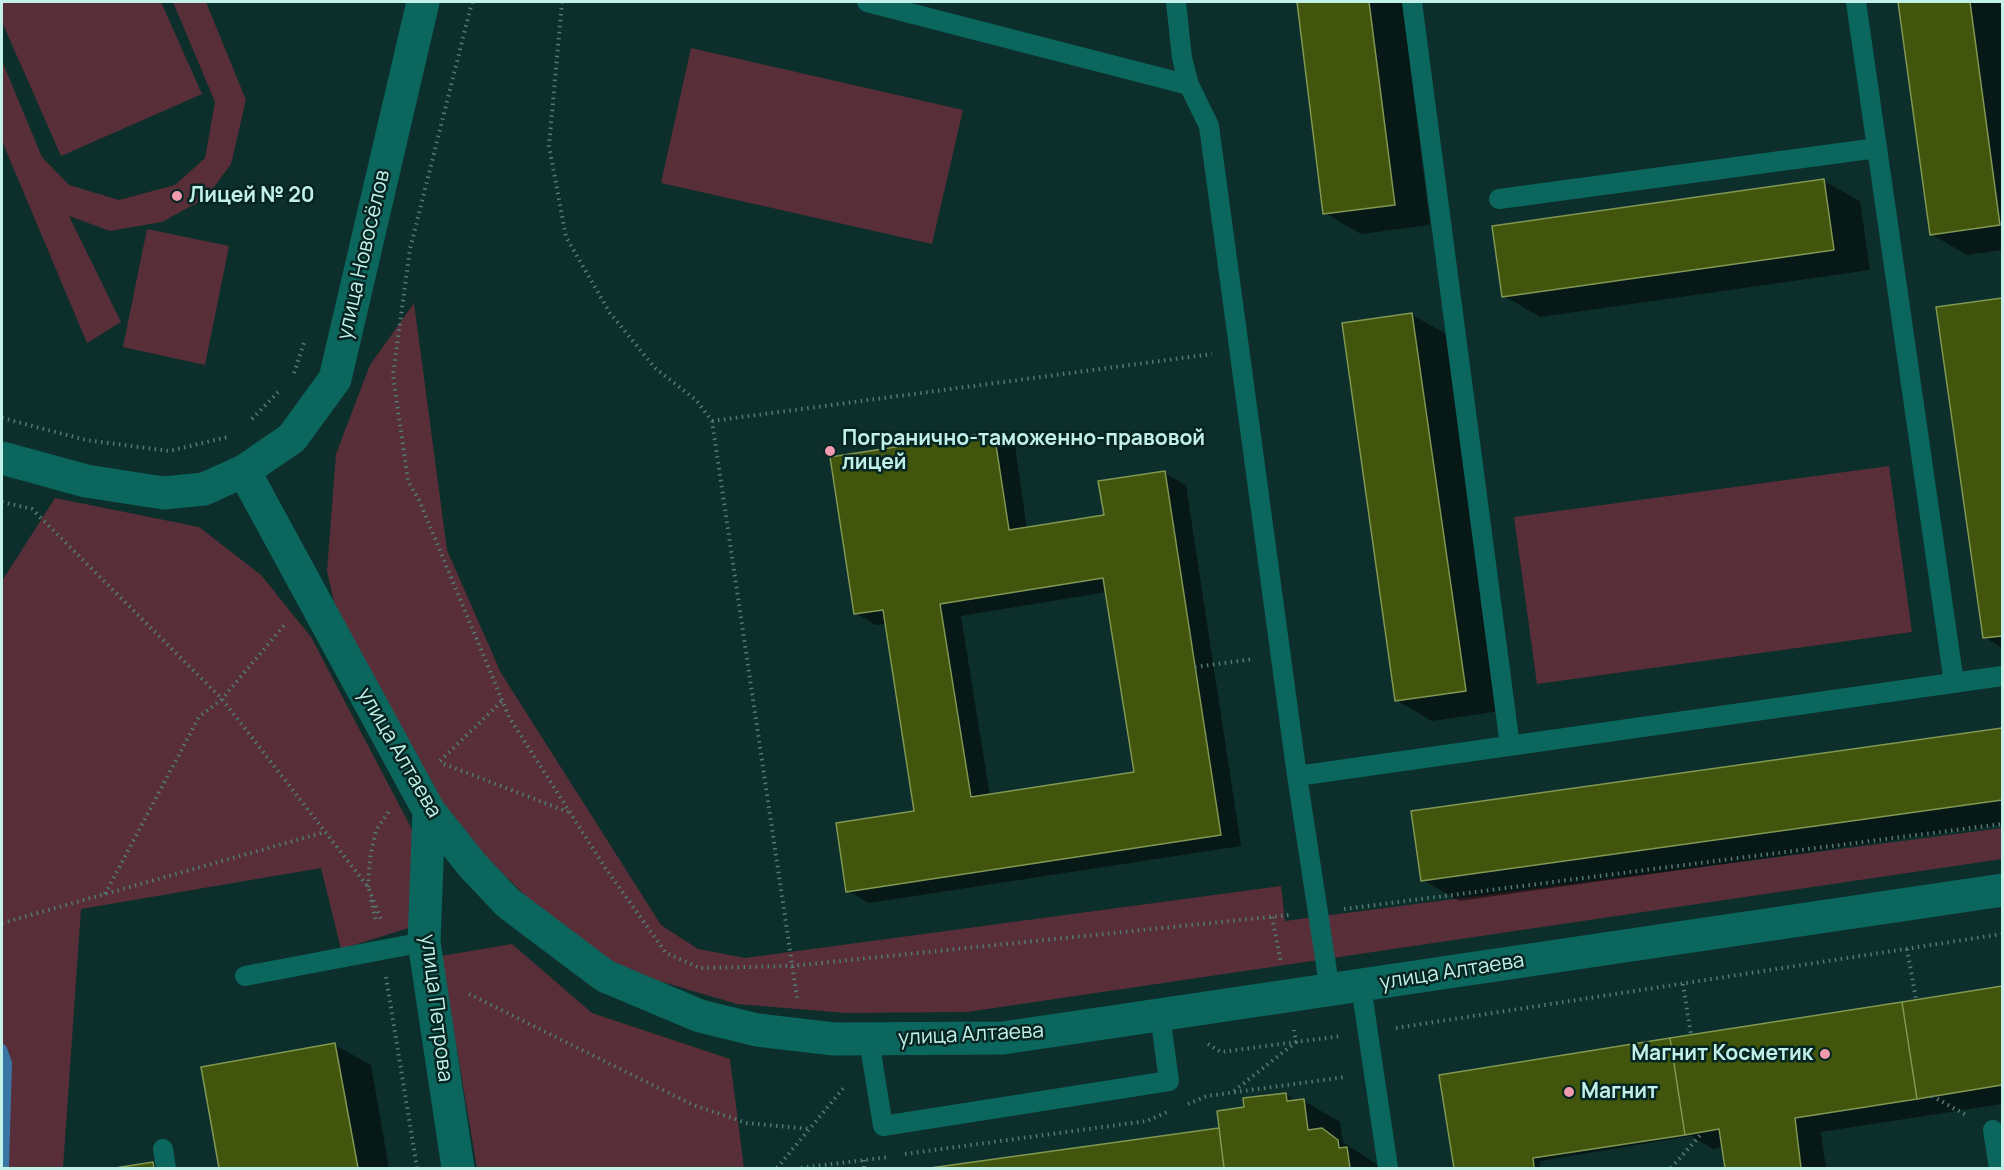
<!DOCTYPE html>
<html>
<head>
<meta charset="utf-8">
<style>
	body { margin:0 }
	#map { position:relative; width:2004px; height:1170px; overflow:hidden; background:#0d2f2b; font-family:Manrope,sans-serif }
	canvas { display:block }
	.frame { position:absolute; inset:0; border:3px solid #c2f1ea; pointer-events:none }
</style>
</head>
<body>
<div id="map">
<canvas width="2004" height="1170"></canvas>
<div class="frame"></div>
</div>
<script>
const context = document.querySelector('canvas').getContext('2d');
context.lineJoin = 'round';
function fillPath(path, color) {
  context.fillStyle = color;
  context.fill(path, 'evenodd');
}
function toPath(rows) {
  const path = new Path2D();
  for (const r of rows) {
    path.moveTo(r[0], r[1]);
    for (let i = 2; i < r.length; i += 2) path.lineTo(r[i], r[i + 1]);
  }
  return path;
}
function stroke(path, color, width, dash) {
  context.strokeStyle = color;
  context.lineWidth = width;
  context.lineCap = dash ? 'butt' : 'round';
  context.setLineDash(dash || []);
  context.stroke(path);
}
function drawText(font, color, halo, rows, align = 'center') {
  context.font = font + ' Manrope,sans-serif';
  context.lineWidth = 5;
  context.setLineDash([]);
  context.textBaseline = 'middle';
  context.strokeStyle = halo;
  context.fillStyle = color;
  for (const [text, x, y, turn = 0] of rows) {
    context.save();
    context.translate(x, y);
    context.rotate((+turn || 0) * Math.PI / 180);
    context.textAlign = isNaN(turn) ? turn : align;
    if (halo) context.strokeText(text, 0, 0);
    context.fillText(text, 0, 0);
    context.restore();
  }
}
fillPath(toPath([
	[2,2,161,2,202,94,61,156,2,22],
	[173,2,206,2,246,100,231,164,206,198,162,222,110,231,69,216,121,322,87,343,2,141,2,61,42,157,69,185,119,200,175,185,205,158,215,102],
	[691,48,963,110,932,244,661,183],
	[147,229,229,246,205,365,123,347],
	[414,303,447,550,501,673,661,925,698,949,745,958,1281,886,1285,921,2002,828,2002,859,967,1012,846,1013,737,1004,622,970,555,924,446,819,342,637,327,571,336,454,370,365],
	[1889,466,1912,632,1537,684,1514,517],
	[55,498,199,527,261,575,311,637,415,835,412,927,341,949,321,868,81,909,63,1168,2,1168,2,581],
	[512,944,592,1013,730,1059,744,1168,477,1168,441,956]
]), '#582e38');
fillPath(toPath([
	[1298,2,1402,2,1430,225,1361,234,1325,213],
	[1899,2,2002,2,2002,250,1967,255,1931,234],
	[1824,181,1860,201,1870,270,1540,317,1504,296],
	[2002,299,2002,648,1984,637,1938,308],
	[1412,315,1448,335,1501,711,1432,721,1396,700],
	[994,434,1015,446,1027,529,1105,517,1165,473,1186,485,1241,846,869,903,848,891,916,812,887,624,876,625,855,613],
	[1107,592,1136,773,990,796,961,616],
	[2002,730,2002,825,1459,901,1423,880,1413,812],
	[2002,988,2002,1104,1821,1132,1826,1168,1726,1168,1723,1147,1713,1149,1691,1136,1540,1161,1540,1168,1455,1168,1440,1076],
	[335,1045,371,1065,389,1168,221,1168,203,1068],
	[1286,1094,1298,1102,1304,1101,1340,1122,1343,1142,1382,1168,940,1168,1221,1130,1246,1109],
	[153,1163,161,1168,124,1168]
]), '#0007');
stroke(toPath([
	[2,1049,7,1063,4,1168]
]), '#3976a5', 10);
const building = toPath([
	[1297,2,1369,2,1395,205,1323,214,1297,2],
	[1898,2,1970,2,2000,225,1930,235,1898,2],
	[1824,179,1834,250,1502,297,1492,226,1824,179],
	[2002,298,2002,636,1983,638,1936,307,2002,298],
	[1412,313,1466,691,1395,701,1342,323,1412,313],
	[994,432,1009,530,1104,515,1098,481,1165,471,1221,835,846,892,836,823,914,811,883,610,854,614,830,457,994,432],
	[1103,578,1134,772,971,797,940,604,1103,578],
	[2002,728,2002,800,1421,881,1411,811,2002,728],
	[2002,986,2002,1085,1917,1099,1902,1002,2002,986],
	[1902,1002,1917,1099,1795,1118,1801,1168,1725,1168,1719,1129,1685,1135,1670,1038,1902,1002],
	[1670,1038,1685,1135,1533,1158,1534,1168,1454,1168,1439,1075,1670,1038],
	[335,1043,358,1168,219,1168,201,1067,335,1043],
	[1286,1093,1287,1101,1304,1099,1308,1130,1322,1128,1338,1140,1339,1148,1347,1147,1350,1168,1224,1168,1217,1111,1244,1107,1243,1098,1286,1093],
	[1219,1128,1224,1168,930,1168,1219,1128],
	[153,1162,154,1168,115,1168,153,1162]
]);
fillPath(building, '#41550c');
stroke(building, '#809853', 1.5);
stroke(toPath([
	[472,2,410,249,393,375,408,481,419,500,509,717,606,869,666,953,700,968,791,966,1289,915],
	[562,2,549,146,566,237,610,313,655,368,696,400,712,421,797,998],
	[294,373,305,340],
	[2,418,86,440,169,451,228,437],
	[252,419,280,390],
	[712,421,1212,354],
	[2,502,32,509,222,699,368,887,382,922],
	[1195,667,1254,659],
	[440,761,502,701],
	[444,764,568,812],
	[368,887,370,858,376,830,390,810],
	[105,894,199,717,222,699,286,623],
	[371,900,376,922],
	[1344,909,2002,824],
	[1272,917,1281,963],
	[2,923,325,832],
	[1907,949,1916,999],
	[386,977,417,1168],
	[1683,984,1691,1035],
	[469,994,693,1105,747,1123,810,1129],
	[1396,1028,2002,934],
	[1208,1044,1221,1052,1341,1036],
	[1234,1091,1296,1042,1294,1030],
	[1932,1096,1968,1116],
	[1188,1104,1207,1096,1345,1077],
	[905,1154,1147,1121,1167,1112],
	[864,1160,864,1168],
	[777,1168,846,1085],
	[801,1168,889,1157],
	[1671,1168,1703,1132]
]), '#537a75', 4, [1.5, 4.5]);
stroke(toPath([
	[867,2,1189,85],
	[1176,2,1182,58,1189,85,1209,126,1297,776],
	[1412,2,1510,746],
	[1856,2,1954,683],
	[1499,199,1877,148],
	[245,976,424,942],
	[1361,986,1388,1168],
	[1330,991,1297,776,2002,676],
	[869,1040,883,1126,1169,1081,1160,1015],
	[1993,1130,1999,1168],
	[163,1149,166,1168]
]), '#0b665e', 20);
stroke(toPath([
	[2,458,86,481,164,493,204,489,244,471,292,438,335,379,423,2],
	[244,471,429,811,473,866,508,903,605,976,700,1016,757,1030,834,1039,1003,1038,2002,890],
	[429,811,424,942,458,1168]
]), '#0b665e', 33);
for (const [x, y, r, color] of [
	[177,196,6,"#f29aae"],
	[830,451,6,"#f29aae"],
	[1825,1054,6,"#f29aae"],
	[1569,1092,6,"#f29aae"]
]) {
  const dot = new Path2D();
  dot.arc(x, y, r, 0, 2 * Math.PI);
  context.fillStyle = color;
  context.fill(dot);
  stroke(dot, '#032521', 2);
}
drawText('bold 21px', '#c2f1ea', '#032521', [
	["Лицей № 20",189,196],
	["Погранично-таможенно-правовой",842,439],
	["лицей",842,463],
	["Магнит Косметик",1813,1054,"right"],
	["Магнит",1581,1092]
], 'left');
drawText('21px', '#c2f1ea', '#032521', [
	["улица Новосёлов",364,255,-77],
	["улица Алтаева",399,753,60],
	["улица Алтаева",1452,972,-9],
	["улица Петрова",436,1008,83],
	["улица Алтаева",971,1035,-3]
]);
</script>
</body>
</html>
